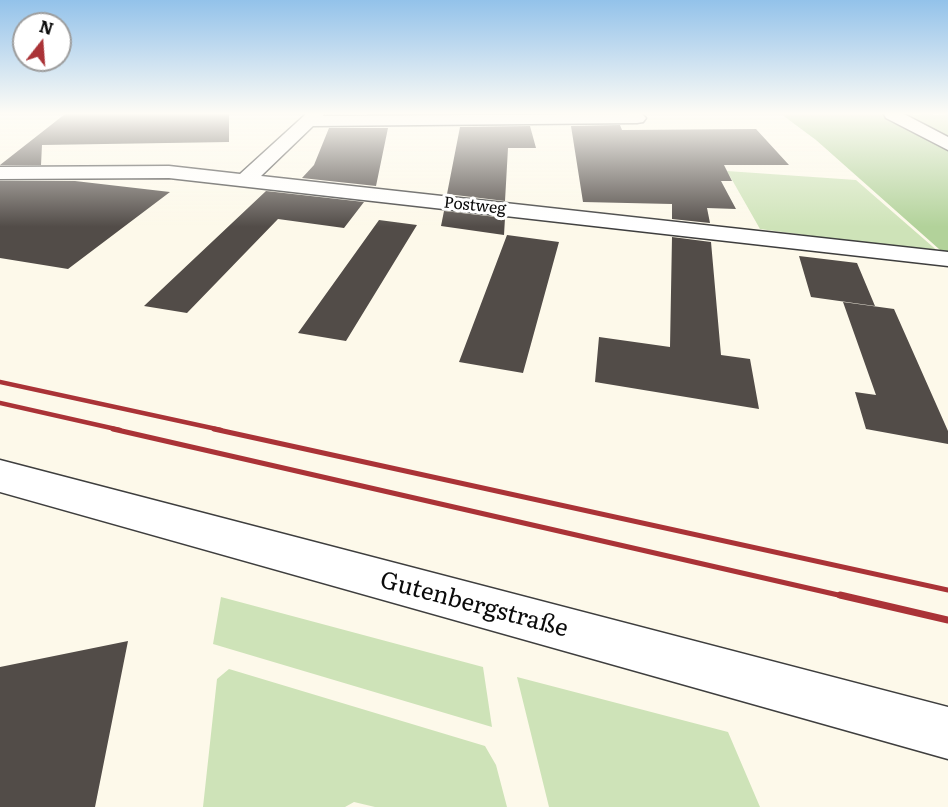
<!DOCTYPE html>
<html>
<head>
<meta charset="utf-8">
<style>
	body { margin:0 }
	#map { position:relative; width:948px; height:807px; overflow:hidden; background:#fdf9ea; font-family:Literata,serif }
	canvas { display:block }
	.north { position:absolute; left:12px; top:12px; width:60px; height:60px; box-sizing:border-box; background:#fff; border:2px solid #9d9d9d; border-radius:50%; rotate:17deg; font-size:16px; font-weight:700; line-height:24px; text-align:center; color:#0b0b0b }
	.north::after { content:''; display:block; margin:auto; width:21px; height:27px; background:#aa3337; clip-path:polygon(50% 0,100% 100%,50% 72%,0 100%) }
</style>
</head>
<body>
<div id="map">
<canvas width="948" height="807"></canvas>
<div class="north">N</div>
</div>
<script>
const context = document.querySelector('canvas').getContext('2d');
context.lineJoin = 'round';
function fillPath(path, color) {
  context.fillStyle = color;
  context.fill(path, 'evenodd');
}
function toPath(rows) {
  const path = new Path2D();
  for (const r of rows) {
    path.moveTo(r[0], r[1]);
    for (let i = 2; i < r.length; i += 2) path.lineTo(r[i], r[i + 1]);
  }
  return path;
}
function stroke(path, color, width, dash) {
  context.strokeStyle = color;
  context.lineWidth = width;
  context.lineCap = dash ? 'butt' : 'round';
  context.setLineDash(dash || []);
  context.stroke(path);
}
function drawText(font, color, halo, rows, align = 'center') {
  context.font = font + ' Literata,serif';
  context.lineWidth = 6;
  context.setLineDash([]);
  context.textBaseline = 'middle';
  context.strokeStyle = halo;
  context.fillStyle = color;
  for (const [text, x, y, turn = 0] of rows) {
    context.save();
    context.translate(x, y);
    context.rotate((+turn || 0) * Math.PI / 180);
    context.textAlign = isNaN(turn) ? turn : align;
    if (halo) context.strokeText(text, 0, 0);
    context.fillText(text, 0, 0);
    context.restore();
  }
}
fillPath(toPath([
	[903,114,948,115,948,138,908,116],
	[727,171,856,180,940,253,760,229],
	[221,597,483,667,492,727,213,644],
	[229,669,485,746,496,765,507,807,375,807,354,802,345,807,203,807,217,679],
	[517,677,728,732,760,807,549,807]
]), '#cee3b8');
fillPath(toPath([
	[781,114,883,114,948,150,948,257,816,140]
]), '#b2d29a');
fillPath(toPath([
	[65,114,229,114,229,142,42,145,41,165,0,165],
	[620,125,622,130,756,129,789,165,724,165,732,181,721,181,736,209,707,208,710,223,672,219,672,204,583,202,571,126],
	[530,126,536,148,508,148,505,201,447,194,460,127],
	[329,128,388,128,376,186,302,178,314,165],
	[0,181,75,181,170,192,68,269,0,258],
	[266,191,364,202,344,228,278,219,187,313,144,306],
	[444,211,505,218,504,235,441,226],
	[379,220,417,225,346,341,298,333],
	[507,235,559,242,523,373,459,362],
	[672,237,711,242,721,355,750,359,759,409,595,382,599,337,670,347],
	[799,256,857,263,875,306,811,297],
	[843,302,894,309,948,431,948,444,866,429,855,392,876,395],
	[128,641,95,807,0,807,0,667]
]), '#524c48');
const minor = toPath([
	[306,114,324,114,323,116,642,114,646,118,643,122,637,123,313,126,261,176,948,252,948,266,169,178,0,179,0,167,169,166,240,174,306,114],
	[0,460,948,707,948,759,0,492,0,460]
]);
const tertiary = toPath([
	[884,114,904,114,948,137,948,150,886,118,884,114]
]);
stroke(minor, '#3e3e3e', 3);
stroke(tertiary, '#3e3e3e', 3);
fillPath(minor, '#fff');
fillPath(tertiary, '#fff');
stroke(toPath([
	[0,382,221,430],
	[0,403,120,430]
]), '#aa3337', 4.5);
stroke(toPath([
	[113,429,847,597],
	[214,429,948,590]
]), '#aa3337', 5);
stroke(toPath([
	[840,595,948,620]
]), '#aa3337', 7);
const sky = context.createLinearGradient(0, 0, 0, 227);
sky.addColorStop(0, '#93c2ea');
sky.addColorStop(0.5, '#fefcf6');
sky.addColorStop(1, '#fefcf600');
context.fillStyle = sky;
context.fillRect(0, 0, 948, 227);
drawText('16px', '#0b0b0b', '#fff', [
	["Postweg",475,206,6]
]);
drawText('24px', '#0b0b0b', '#fff', [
	["Gutenbergstraße",474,605,15]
]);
</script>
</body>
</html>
